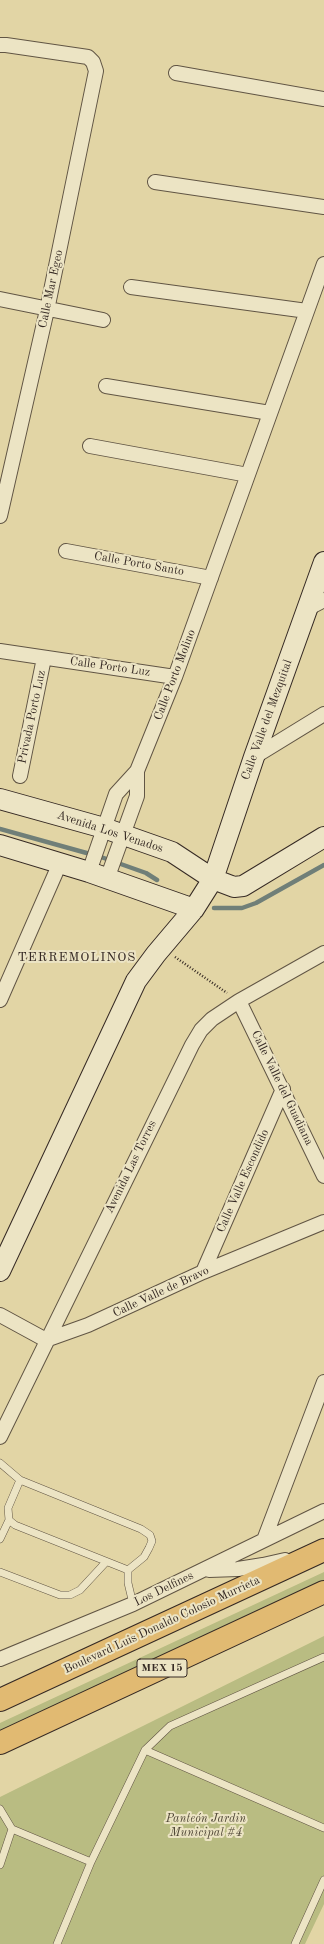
<!DOCTYPE html>
<html>
<head>
<meta charset="utf-8">
<style>
	body { margin:0 }
	canvas { display:block; background:#e2d5a5 }
</style>
</head>
<body>
<canvas width="324" height="1944"></canvas>
<script>
const context = document.querySelector('canvas').getContext('2d');
context.lineJoin = 'round';
function fillPath(path, color) {
  context.fillStyle = color;
  context.fill(path, 'evenodd');
}
function toPath(rows) {
  const path = new Path2D();
  for (const r of rows) {
    path.moveTo(r[0], r[1]);
    for (let i = 2; i < r.length; i += 2) path.lineTo(r[i], r[i + 1]);
  }
  return path;
}
function stroke(path, color, width, dash) {
  context.strokeStyle = color;
  context.lineWidth = width;
  context.lineCap = dash ? 'butt' : 'round';
  context.setLineDash(dash || []);
  context.stroke(path);
}
function drawText(font, color, halo, rows, align = 'center') {
  context.font = font + ' "Old Standard TT",serif';
  context.lineWidth = 4;
  context.setLineDash([]);
  context.textBaseline = 'middle';
  context.strokeStyle = halo;
  context.fillStyle = color;
  for (const [text, x, y, turn = 0] of rows) {
    context.save();
    context.translate(x, y);
    context.rotate((+turn || 0) * Math.PI / 180);
    context.textAlign = isNaN(turn) ? turn : align;
    if (halo) context.strokeText(text, 0, 0);
    context.fillText(text, 0, 0);
    context.restore();
  }
}
fillPath(toPath([
	[324,1572,324,1586,0,1739,0,1723],
	[324,1636,324,1904,305,1944,0,1944,0,1797]
]), '#b9bc82');
stroke(toPath([
	[0,829,101,857,146,873,157,880],
	[214,908,242,908,256,903,324,865]
]), '#707f78', 4.5);
const lane = toPath([
	[0,1463,20,1480,141,1529,150,1535,152,1541,149,1548,144,1557,128,1570,128,1583,133,1604],
	[20,1480,8,1508,9,1520,15,1525,128,1570],
	[0,1539,9,1520],
	[0,1572,60,1595,70,1595,80,1590,106,1562],
	[145,1750,324,1828],
	[0,1809,12,1829,0,1865],
	[12,1829,91,1862],
	[57,1944,91,1862,145,1750,170,1726,324,1657],
	[295,1944,324,1880]
]);
const street = toPath([
	[0,45,6,45,88,57,93,62,96,71,47,310,0,516],
	[176,73,324,99],
	[155,182,324,207],
	[131,287,307,311],
	[0,299,103,320],
	[106,386,270,413],
	[90,446,248,475],
	[66,551,211,578],
	[307,609,324,600],
	[0,651,175,677],
	[254,757,324,714],
	[20,776,44,658],
	[89,872,116,794,137,771,175,677,324,264],
	[107,879,137,796,137,771],
	[0,1000,60,863],
	[239,1001,324,1176],
	[203,1272,283,1089],
	[0,1315,46,1340,88,1325,203,1272,324,1222],
	[0,1437,192,1045,201,1030,212,1019,239,1001,324,953],
	[264,1540,324,1382],
	[209,1570,238,1569,263,1565,285,1560],
	[0,1659,133,1604,324,1511]
]);
const secondary = toPath([
	[0,799,104,828,172,852,213,879,234,887,243,886,324,837],
	[0,845,89,872,194,909],
	[0,1271,136,981,156,954,194,909,213,879,254,757,324,562]
]);
const highway = toPath([
	[0,1700,324,1550],
	[0,1743,324,1592]
]);
stroke(lane, '#615544', 8);
stroke(street, '#615544', 16);
stroke(secondary, '#362a24', 22);
stroke(highway, '#362a24', 24);
stroke(toPath([
	[175,957,227,993]
]), '#362a24', 2.5, [1, 2]);
stroke(lane, '#ece4c4', 7);
stroke(street, '#ece4c4', 14);
stroke(secondary, '#ece4c4', 20);
stroke(highway, '#e1ba72', 22);
for (const [x, y, w] of [
	[162,1668,50]
]) {
  const box = new Path2D();
  box.roundRect(x - w / 2, y - 9, w, 18, 3);
  context.fillStyle = '#ece4c4';
  context.fill(box);
  stroke(box, '#362a24', 1);
}
drawText('bold 11px', '#362a24', null, [
	["MEX 15",162,1668]
]);
drawText('12px', '#362a24', '#ece4c4', [
	["Calle Mar Egeo",51,289,-78],
	["Calle Porto Santo",139,564,10],
	["Calle Porto Luz",110,667,8],
	["Calle Porto Molino",175,675,-69],
	["Privada Porto Luz",32,717,-78],
	["Calle Valle del Mezquital",267,720,-70],
	["Avenida Los Venados",110,832,18],
	["Calle Valle del Guadiana",282,1088,64],
	["Avenida Las Torres",131,1167,-64],
	["Calle Valle Escondido",243,1181,-66],
	["Calle Valle de Bravo",161,1292,-25],
	["Los Delfines",164,1589,-26],
	["Boulevard Luis Donaldo Colosio Murrieta",162,1625,-25]
]);
drawText('italic 12px', '#504737', '#ece4c4', [
	["Panteón Jardin",206,1819],
	["Municipal #4",206,1833]
]);
context.letterSpacing = '1px';
drawText('13px', '#362a24', '#ece4c4', [
	["TERREMOLINOS",77,958]
]);
context.letterSpacing = '0px';
</script>
</body>
</html>
